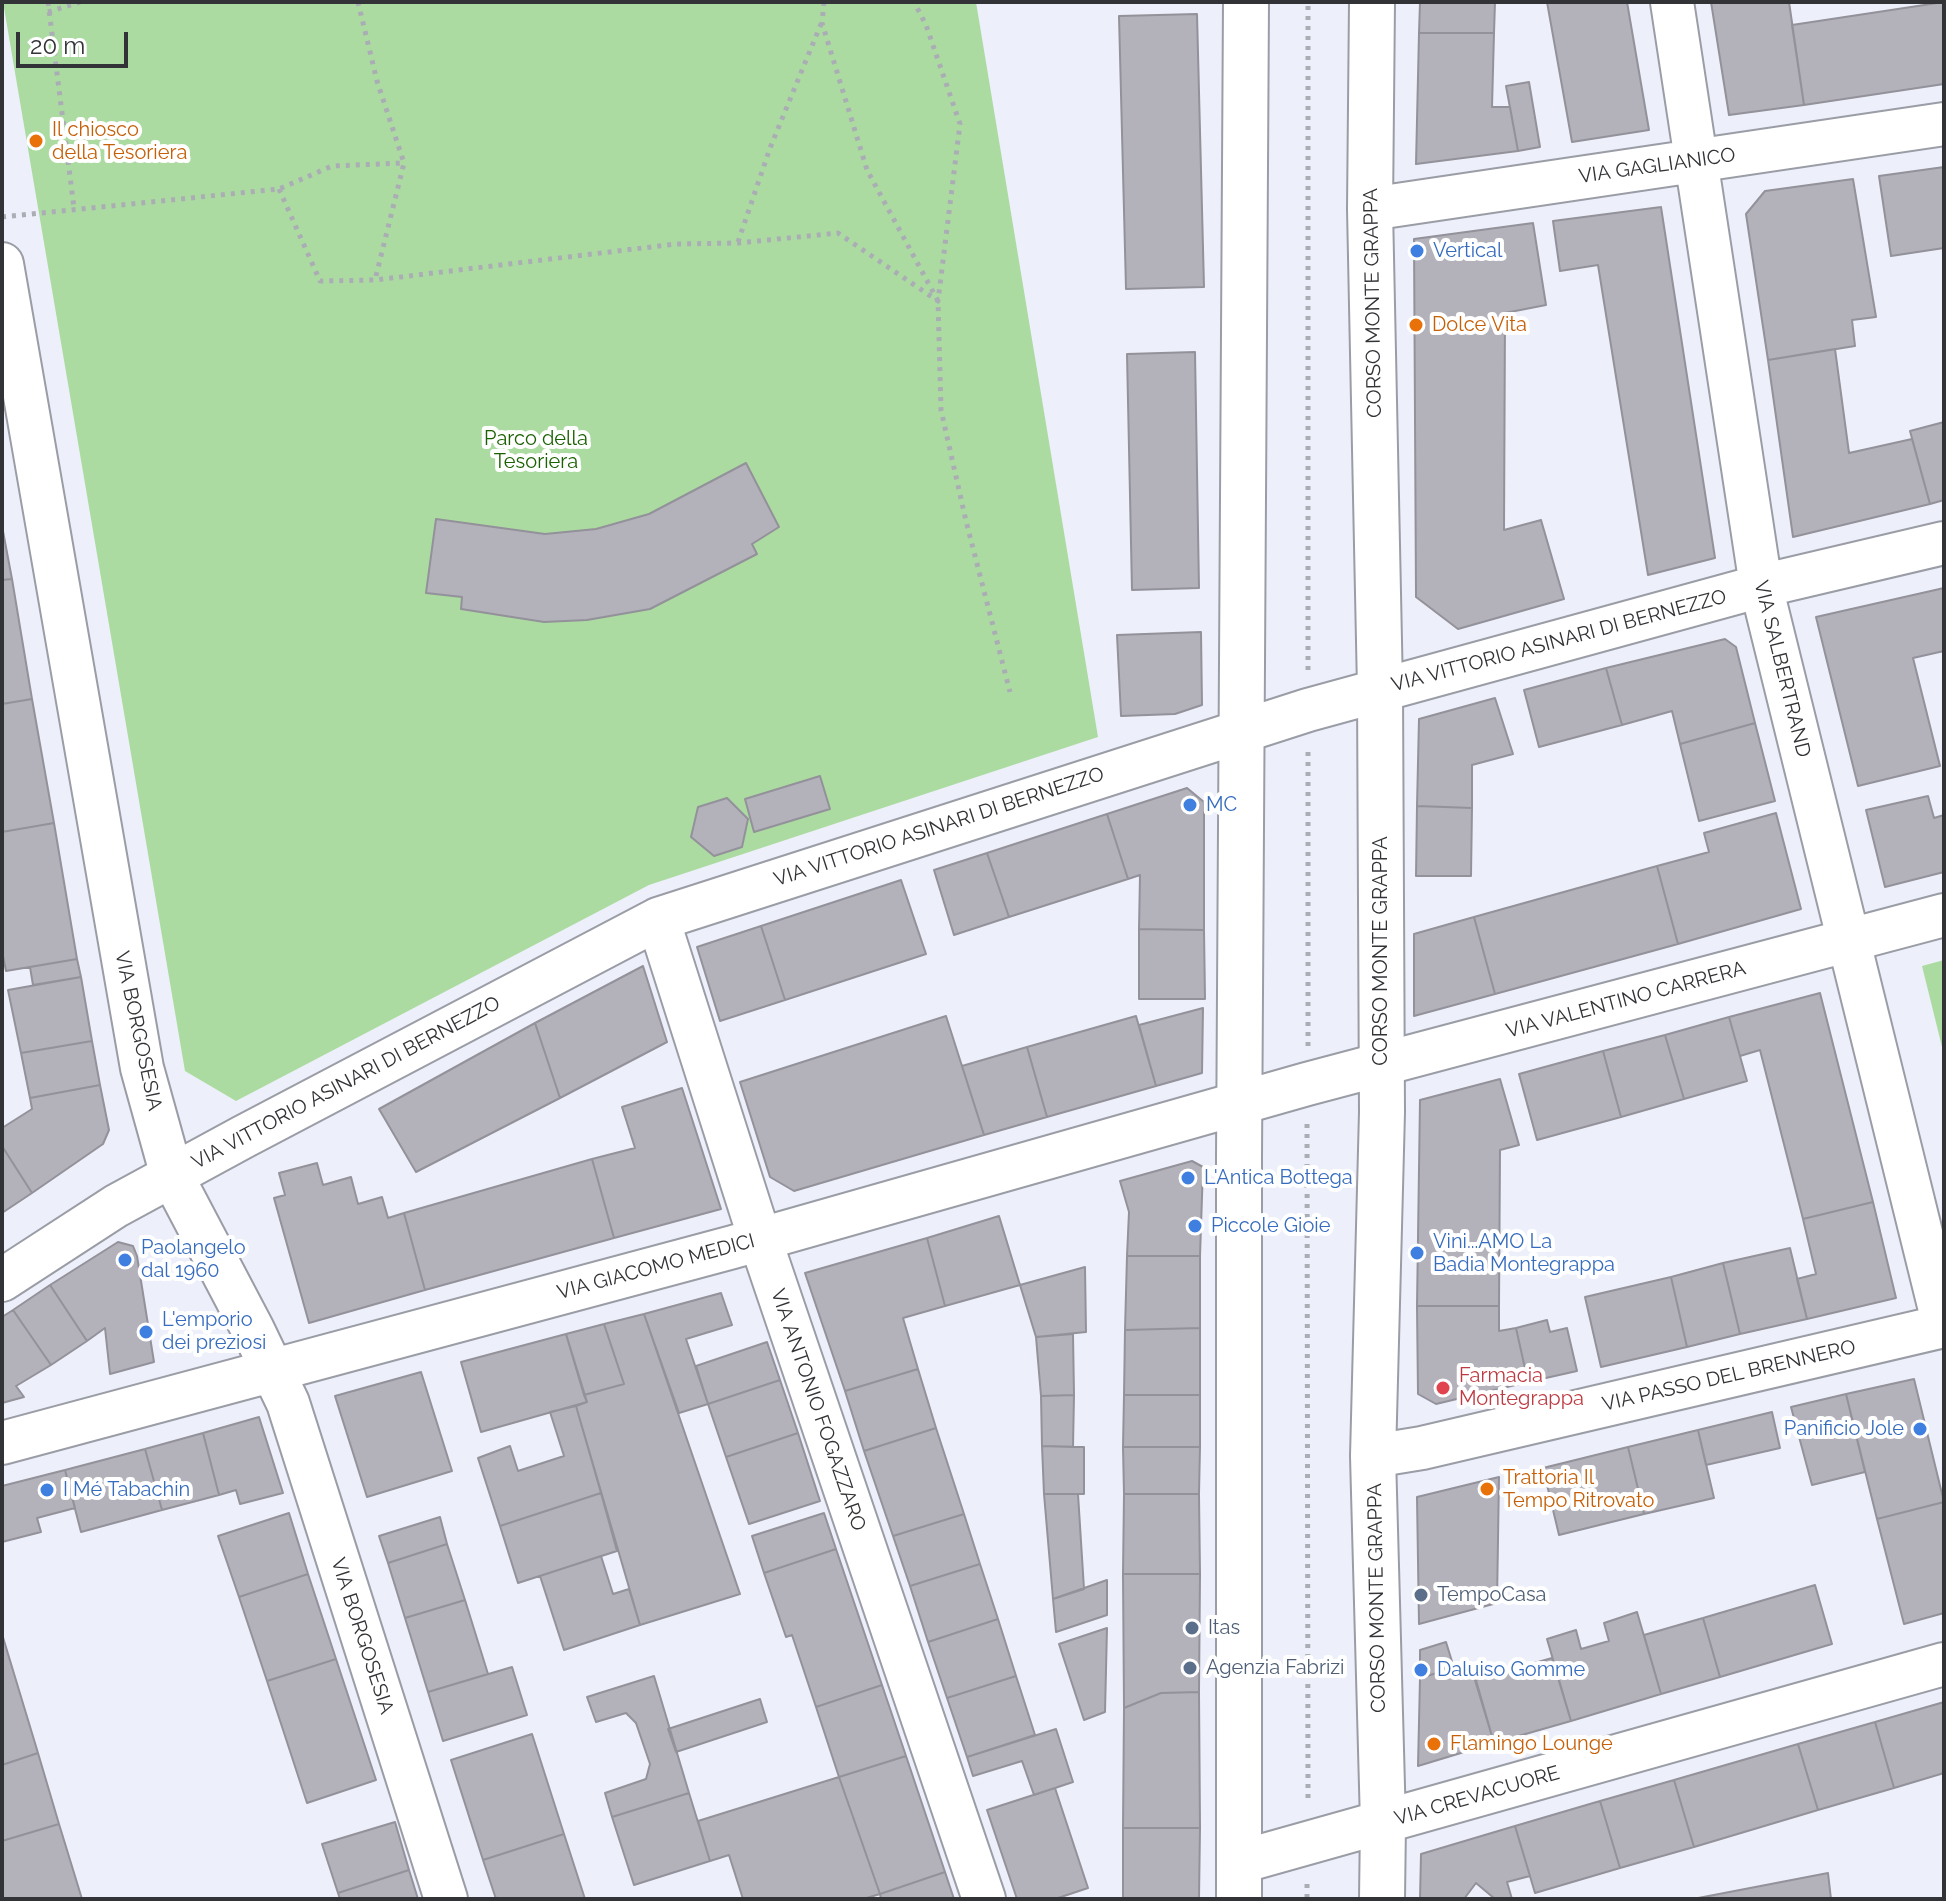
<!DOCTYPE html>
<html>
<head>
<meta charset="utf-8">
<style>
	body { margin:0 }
	#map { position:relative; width:1946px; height:1901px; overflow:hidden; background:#edf0fa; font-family:Raleway,sans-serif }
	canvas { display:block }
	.frame { position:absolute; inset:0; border:4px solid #323337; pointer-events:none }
	.scale { position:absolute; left:16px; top:32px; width:112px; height:36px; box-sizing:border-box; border:4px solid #323337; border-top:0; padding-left:10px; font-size:24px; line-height:28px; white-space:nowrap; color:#323337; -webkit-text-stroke:6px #fff; paint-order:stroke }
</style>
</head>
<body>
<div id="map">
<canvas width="1946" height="1901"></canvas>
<div class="frame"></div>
<div class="scale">20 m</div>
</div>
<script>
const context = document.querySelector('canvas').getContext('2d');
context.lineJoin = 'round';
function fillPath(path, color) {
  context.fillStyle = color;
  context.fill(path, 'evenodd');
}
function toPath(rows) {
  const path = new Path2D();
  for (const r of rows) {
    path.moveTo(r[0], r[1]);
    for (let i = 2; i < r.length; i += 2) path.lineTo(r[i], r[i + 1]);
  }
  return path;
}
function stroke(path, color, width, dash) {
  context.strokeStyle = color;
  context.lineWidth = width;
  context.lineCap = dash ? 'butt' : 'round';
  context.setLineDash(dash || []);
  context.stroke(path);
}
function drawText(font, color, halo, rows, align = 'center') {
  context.font = font + ' Raleway,sans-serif';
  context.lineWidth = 8;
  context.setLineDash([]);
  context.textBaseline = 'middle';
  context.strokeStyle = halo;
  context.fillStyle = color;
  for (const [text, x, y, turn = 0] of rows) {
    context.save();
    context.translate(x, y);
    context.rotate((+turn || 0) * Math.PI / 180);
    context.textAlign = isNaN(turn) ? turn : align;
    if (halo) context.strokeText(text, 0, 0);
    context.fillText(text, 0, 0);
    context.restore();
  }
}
fillPath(toPath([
	[3,2,976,2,1098,737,649,885,236,1101,185,1071],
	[1944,960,1944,1055,1922,966]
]), '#acdba2');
const building = toPath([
	[1420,2,1495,2,1494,33,1419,33,1420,2],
	[1547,2,1627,2,1649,130,1572,142,1547,2],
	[1711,2,1789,2,1804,105,1729,115,1711,2],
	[1944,2,1944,84,1804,105,1792,25,1944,2],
	[1197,14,1204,287,1126,289,1119,16,1197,14],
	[1419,33,1494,33,1492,107,1510,107,1518,151,1416,164,1419,33],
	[1529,82,1540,147,1518,151,1506,86,1529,82],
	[1944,167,1944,248,1891,256,1879,176,1944,167],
	[1853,179,1876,317,1852,320,1855,346,1768,360,1746,214,1765,191,1853,179],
	[1661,207,1715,558,1648,575,1598,265,1560,271,1553,221,1661,207],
	[1533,223,1546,305,1505,313,1504,530,1541,520,1564,599,1458,629,1416,597,1414,239,1533,223],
	[1835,349,1849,453,1912,439,1930,504,1793,537,1768,360,1835,349],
	[1195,352,1199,588,1132,590,1127,354,1195,352],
	[1944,422,1944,500,1930,504,1910,431,1944,422],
	[746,463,779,527,752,544,757,554,650,609,587,620,544,622,461,609,462,597,426,593,436,519,545,534,596,529,649,514,746,463],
	[2,526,12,579,2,580,2,526],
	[12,579,32,699,2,704,2,580,12,579],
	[1944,588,1944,651,1913,658,1940,766,1858,786,1816,617,1944,588],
	[1201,632,1202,705,1175,714,1121,716,1117,635,1201,632],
	[1725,639,1736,647,1755,723,1680,744,1672,711,1622,725,1606,668,1725,639],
	[1606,668,1622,725,1539,747,1524,690,1606,668],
	[1495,698,1513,754,1472,765,1472,808,1417,806,1419,719,1495,698],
	[32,699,54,823,2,832,2,704,32,699],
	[1755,723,1775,801,1699,821,1680,744,1755,723],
	[820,776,830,809,754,832,745,799,820,776],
	[1187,788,1204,802,1204,930,1139,929,1140,875,1128,879,1107,814,1187,788],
	[1928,796,1934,818,1944,815,1944,872,1885,887,1866,810,1928,796],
	[727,798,748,819,742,847,714,856,691,837,698,807,727,798],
	[1417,806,1472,808,1471,876,1416,876,1417,806],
	[1776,813,1801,909,1678,944,1657,866,1709,852,1704,833,1776,813],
	[1107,814,1128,879,1009,917,987,853,1107,814],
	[54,823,77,959,6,971,2,951,2,832,54,823],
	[987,853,1009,917,954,935,934,870,987,853],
	[1657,866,1678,944,1495,994,1474,917,1657,866],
	[901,880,926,954,785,1000,761,926,901,880],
	[1474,917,1495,994,1414,1016,1414,934,1474,917],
	[761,926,785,1000,720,1021,697,947,761,926],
	[1139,929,1204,930,1205,999,1139,999,1139,929],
	[77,959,81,977,33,985,30,967,77,959],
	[643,966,667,1042,560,1098,535,1023,643,966],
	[81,977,92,1041,21,1053,8,990,81,977],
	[1820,993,1873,1202,1803,1219,1760,1050,1740,1056,1729,1017,1820,993],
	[1203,1008,1202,1073,1156,1086,1139,1025,1203,1008],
	[946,1016,984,1135,794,1191,770,1177,740,1082,946,1016],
	[1136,1016,1156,1086,1047,1117,1027,1047,1136,1016],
	[1729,1017,1747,1081,1684,1099,1665,1035,1729,1017],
	[535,1023,560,1098,416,1172,379,1109,535,1023],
	[1665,1035,1684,1099,1621,1117,1603,1051,1665,1035],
	[92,1041,100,1085,30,1098,21,1053,92,1041],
	[1027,1047,1047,1117,984,1135,962,1066,1027,1047],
	[1603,1051,1621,1117,1537,1140,1519,1074,1603,1051],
	[1500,1079,1519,1145,1500,1150,1499,1306,1417,1306,1420,1100,1500,1079],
	[100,1085,109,1130,103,1144,32,1193,2,1146,2,1128,32,1109,30,1098,100,1085],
	[682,1088,721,1209,614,1238,592,1159,635,1148,622,1107,682,1088],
	[2,1146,32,1193,2,1213,2,1146],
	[592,1159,614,1238,425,1290,404,1213,592,1159],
	[1192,1161,1203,1167,1200,1256,1127,1256,1129,1212,1120,1181,1192,1161],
	[317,1163,323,1185,351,1177,358,1204,382,1197,388,1218,404,1213,425,1290,309,1323,274,1198,285,1195,279,1173,317,1163],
	[1873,1202,1896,1298,1807,1319,1797,1279,1816,1274,1803,1219,1873,1202],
	[999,1216,1020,1285,945,1306,927,1238,999,1216],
	[927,1238,945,1306,903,1318,918,1369,845,1391,805,1273,927,1238],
	[118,1242,133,1246,137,1256,154,1362,110,1374,105,1328,87,1341,50,1285,118,1242],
	[1790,1248,1807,1319,1740,1334,1723,1263,1790,1248],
	[1127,1256,1200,1256,1200,1328,1125,1330,1127,1256],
	[1723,1263,1740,1334,1687,1347,1671,1277,1723,1263],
	[1085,1267,1086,1332,1036,1337,1020,1285,1085,1267],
	[1671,1277,1687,1347,1601,1367,1585,1297,1671,1277],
	[50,1285,87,1341,51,1365,13,1310,50,1285],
	[721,1293,732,1325,686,1339,708,1404,679,1413,644,1314,721,1293],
	[1417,1306,1499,1306,1499,1331,1516,1328,1528,1382,1436,1404,1418,1394,1417,1306],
	[13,1310,51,1365,16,1386,24,1397,2,1403,2,1317,13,1310],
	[644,1314,740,1594,640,1625,576,1406,587,1402,584,1395,624,1384,604,1324,644,1314],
	[1547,1320,1550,1332,1567,1328,1577,1371,1528,1382,1516,1328,1547,1320],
	[604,1324,624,1384,584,1395,566,1334,604,1324],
	[1200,1328,1200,1395,1124,1395,1125,1330,1200,1328],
	[566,1334,587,1402,481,1432,461,1362,566,1334],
	[1073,1334,1074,1395,1041,1396,1036,1337,1073,1334],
	[767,1342,780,1380,708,1404,696,1366,767,1342],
	[918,1369,936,1428,864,1451,845,1391,918,1369],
	[421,1372,452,1471,367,1497,335,1396,421,1372],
	[1914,1379,1944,1502,1877,1519,1846,1394,1914,1379],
	[780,1380,798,1433,726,1457,708,1404,780,1380],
	[1846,1394,1865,1472,1812,1485,1791,1407,1846,1394],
	[1074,1395,1073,1447,1042,1446,1041,1396,1074,1395],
	[1124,1395,1200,1395,1200,1447,1123,1447,1124,1395],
	[576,1406,601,1493,500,1526,478,1458,510,1446,518,1471,564,1456,550,1412,576,1406],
	[1772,1412,1780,1448,1706,1465,1698,1430,1772,1412],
	[259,1417,283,1493,240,1504,236,1490,219,1495,203,1433,259,1417],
	[936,1428,964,1514,893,1536,864,1451,936,1428],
	[1698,1430,1714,1498,1644,1514,1628,1447,1698,1430],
	[203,1433,219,1495,162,1510,145,1449,203,1433],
	[798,1433,820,1501,749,1524,726,1457,798,1433],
	[1042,1446,1084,1447,1084,1494,1044,1494,1042,1446],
	[1123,1447,1200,1447,1199,1494,1124,1494,1123,1447],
	[1628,1447,1644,1514,1559,1535,1543,1468,1628,1447],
	[145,1449,162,1510,81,1532,65,1470,145,1449],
	[65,1470,75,1508,37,1518,41,1532,2,1542,2,1486,65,1470],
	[1499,1477,1497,1603,1419,1624,1417,1497,1499,1477],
	[601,1493,617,1551,518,1583,500,1526,601,1493],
	[1044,1494,1078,1494,1084,1589,1053,1599,1044,1494],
	[1124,1494,1199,1494,1200,1574,1123,1574,1124,1494],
	[1944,1502,1944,1613,1904,1624,1877,1519,1944,1502],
	[289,1513,308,1574,239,1597,218,1536,289,1513],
	[824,1513,836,1549,764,1573,752,1536,824,1513],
	[964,1514,980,1564,910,1586,893,1536,964,1514],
	[440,1517,447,1544,388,1563,379,1536,440,1517],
	[447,1544,465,1600,405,1618,388,1563,447,1544],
	[836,1549,882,1685,816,1707,792,1635,786,1637,764,1573,836,1549],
	[601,1556,613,1594,629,1589,640,1625,564,1650,540,1576,601,1556],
	[980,1564,998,1619,928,1642,910,1586,980,1564],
	[308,1574,336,1659,267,1681,239,1597,308,1574],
	[1123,1574,1200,1574,1199,1692,1161,1693,1124,1708,1123,1574],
	[1107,1580,1107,1615,1056,1632,1053,1599,1107,1580],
	[1815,1585,1832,1644,1720,1677,1703,1618,1815,1585],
	[465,1600,488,1674,428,1692,405,1618,465,1600],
	[1637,1612,1661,1694,1571,1721,1547,1639,1576,1630,1581,1649,1609,1641,1604,1623,1637,1612],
	[1703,1618,1720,1677,1661,1694,1644,1635,1703,1618],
	[998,1619,1016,1676,947,1698,928,1642,998,1619],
	[1107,1628,1105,1712,1084,1720,1059,1644,1107,1628],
	[2,1634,38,1753,2,1765,2,1634],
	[1446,1642,1454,1668,1420,1678,1420,1650,1446,1642],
	[1552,1658,1571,1721,1494,1743,1475,1680,1552,1658],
	[336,1659,376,1780,307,1803,267,1681,336,1659],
	[1471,1663,1494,1743,1418,1766,1420,1678,1471,1663],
	[512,1667,527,1715,443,1741,428,1692,512,1667],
	[654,1676,689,1793,612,1817,605,1793,646,1779,650,1764,636,1723,626,1713,596,1722,587,1697,654,1676],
	[1016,1676,1035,1735,967,1757,947,1698,1016,1676],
	[882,1685,906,1756,839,1777,816,1707,882,1685],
	[1199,1692,1200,1828,1123,1828,1124,1708,1161,1693,1199,1692],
	[760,1699,767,1722,676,1752,668,1729,760,1699],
	[1944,1702,1944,1773,1894,1788,1875,1722,1944,1702],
	[1875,1722,1894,1788,1818,1810,1798,1744,1875,1722],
	[1056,1729,1073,1782,1034,1795,1022,1761,973,1776,967,1757,1056,1729],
	[532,1734,564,1834,483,1860,451,1760,532,1734],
	[1798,1744,1818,1810,1694,1847,1674,1780,1798,1744],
	[38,1753,59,1824,2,1841,2,1765,38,1753],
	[906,1756,945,1872,880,1894,839,1777,906,1756],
	[839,1777,880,1894,863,1899,743,1899,729,1855,710,1861,698,1821,839,1777],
	[1674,1780,1694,1847,1620,1868,1600,1801,1674,1780],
	[1055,1788,1088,1888,1055,1899,1017,1899,987,1810,1055,1788],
	[689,1793,710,1861,634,1885,612,1817,689,1793],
	[1600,1801,1620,1868,1535,1893,1515,1826,1600,1801],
	[395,1822,409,1870,338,1893,322,1844,395,1822],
	[59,1824,82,1899,2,1899,2,1841,59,1824],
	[1515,1826,1530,1876,1507,1882,1512,1899,1495,1899,1476,1883,1464,1899,1420,1899,1421,1854,1515,1826],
	[1123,1828,1200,1828,1199,1899,1123,1899,1123,1828],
	[564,1834,585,1899,496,1899,483,1860,564,1834],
	[409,1870,418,1899,340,1899,338,1893,409,1870],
	[945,1872,954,1899,881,1899,880,1894,945,1872],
	[1828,1873,1831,1899,1693,1899,1828,1873]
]);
fillPath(building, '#b3b1ba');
stroke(building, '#93919a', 2);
const minor = toPath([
	[1672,2,1761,586,1944,1326],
	[1370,209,1944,124],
	[2,264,142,1068,172,1176,253,1330,288,1403,446,1899],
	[658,919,760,1239,984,1899],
	[2,1280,116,1206,243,1137,658,919,1308,710,1761,586,1944,543],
	[2,1443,733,1247,1307,1084,1944,915],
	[1373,1456,1422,1448,1944,1326],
	[1240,1862,1944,1664]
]);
const tertiary = toPath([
	[1372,2,1370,209,1380,689,1382,1112,1373,1456,1383,1823,1382,1899],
	[1239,1899,1239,1155,1246,2]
]);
stroke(minor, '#9b9da6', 46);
stroke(tertiary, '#9b9da6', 48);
stroke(toPath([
	[48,2,74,208],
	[358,2,377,81,404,163,375,280],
	[824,2,822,23,867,170,938,301,941,410,966,521,1010,692],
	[48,12,80,2],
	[279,189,320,281,375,280,676,244,738,243,838,233,938,301,960,124,926,25,914,2],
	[2,217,279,189,332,166,404,163],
	[738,242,770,148,821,24],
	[1308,670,1308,2],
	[1308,1046,1308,752],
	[1307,1124,1308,1802],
	[1307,1884,1307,1899]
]), '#aaadb4', 5, [4, 6]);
stroke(minor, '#fff', 42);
stroke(tertiary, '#fff', 44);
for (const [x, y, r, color] of [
	[36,141,8,"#e8710a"],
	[1417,251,8,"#3f7fe0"],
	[1416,325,8,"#e8710a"],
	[1190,805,8,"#3f7fe0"],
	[1188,1178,8,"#3f7fe0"],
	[1195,1226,8,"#3f7fe0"],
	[1417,1253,8,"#3f7fe0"],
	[125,1260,8,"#3f7fe0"],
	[146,1332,8,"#3f7fe0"],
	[1443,1388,8,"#e0444e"],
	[1920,1429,8,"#3f7fe0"],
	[1487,1489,8,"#e8710a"],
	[47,1490,8,"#3f7fe0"],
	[1421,1595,8,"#5c6f8a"],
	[1192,1628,8,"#5c6f8a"],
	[1190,1668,8,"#5c6f8a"],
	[1421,1670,8,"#3f7fe0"],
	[1434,1744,8,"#e8710a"]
]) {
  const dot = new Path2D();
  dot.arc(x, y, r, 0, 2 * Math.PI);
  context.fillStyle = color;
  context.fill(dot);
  stroke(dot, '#fff', 3);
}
drawText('20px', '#c56008', '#fff', [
	["Il chiosco",52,130],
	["della Tesoriera",52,153],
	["Dolce Vita",1432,325],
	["Trattoria Il",1503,1478],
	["Tempo Ritrovato",1503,1501],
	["Flamingo Lounge",1450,1744]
], 'left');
drawText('20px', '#323337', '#fff', [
	["VIA GAGLIANICO",1657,166,-8],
	["CORSO MONTE GRAPPA",1373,303,-91],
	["VIA VITTORIO ASINARI DI BERNEZZO",1559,641,-15],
	["VIA SALBERTRAND",1782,669,76],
	["VIA VITTORIO ASINARI DI BERNEZZO",939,827,-18],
	["CORSO MONTE GRAPPA",1381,951,-90],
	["VIA VALENTINO CARRERA",1626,1000,-15],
	["VIA BORGOSESIA",138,1031,78],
	["VIA VITTORIO ASINARI DI BERNEZZO",346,1083,-28],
	["VIA GIACOMO MEDICI",656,1267,-15],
	["VIA PASSO DEL BRENNERO",1729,1376,-13],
	["VIA ANTONIO FOGAZZARO",818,1410,71],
	["CORSO MONTE GRAPPA",1377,1598,-91],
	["VIA BORGOSESIA",362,1636,72],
	["VIA CREVACUORE",1477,1796,-16]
]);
drawText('20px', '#366cbe', '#fff', [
	["Vertical",1433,251],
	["MC",1206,805],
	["L'Antica Bottega",1204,1178],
	["Piccole Gioie",1211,1226],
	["Vini...AMO La",1433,1242],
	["Badia Montegrappa",1433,1265],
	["Paolangelo",141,1248],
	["dal 1960",141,1271],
	["L'emporio",162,1320],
	["dei preziosi",162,1343],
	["Panificio Jole",1904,1429,"right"],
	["I Mé Tabachin",63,1490],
	["Daluiso Gomme",1437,1670]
], 'left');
drawText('20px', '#1a6102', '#fff', [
	["Parco della",536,439],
	["Tesoriera",536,462]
]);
drawText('20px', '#be3a42', '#fff', [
	["Farmacia",1459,1376],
	["Montegrappa",1459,1399]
], 'left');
drawText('20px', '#4e5e75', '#fff', [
	["TempoCasa",1437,1595],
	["Itas",1208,1628],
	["Agenzia Fabrizi",1206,1668]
], 'left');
</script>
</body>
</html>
